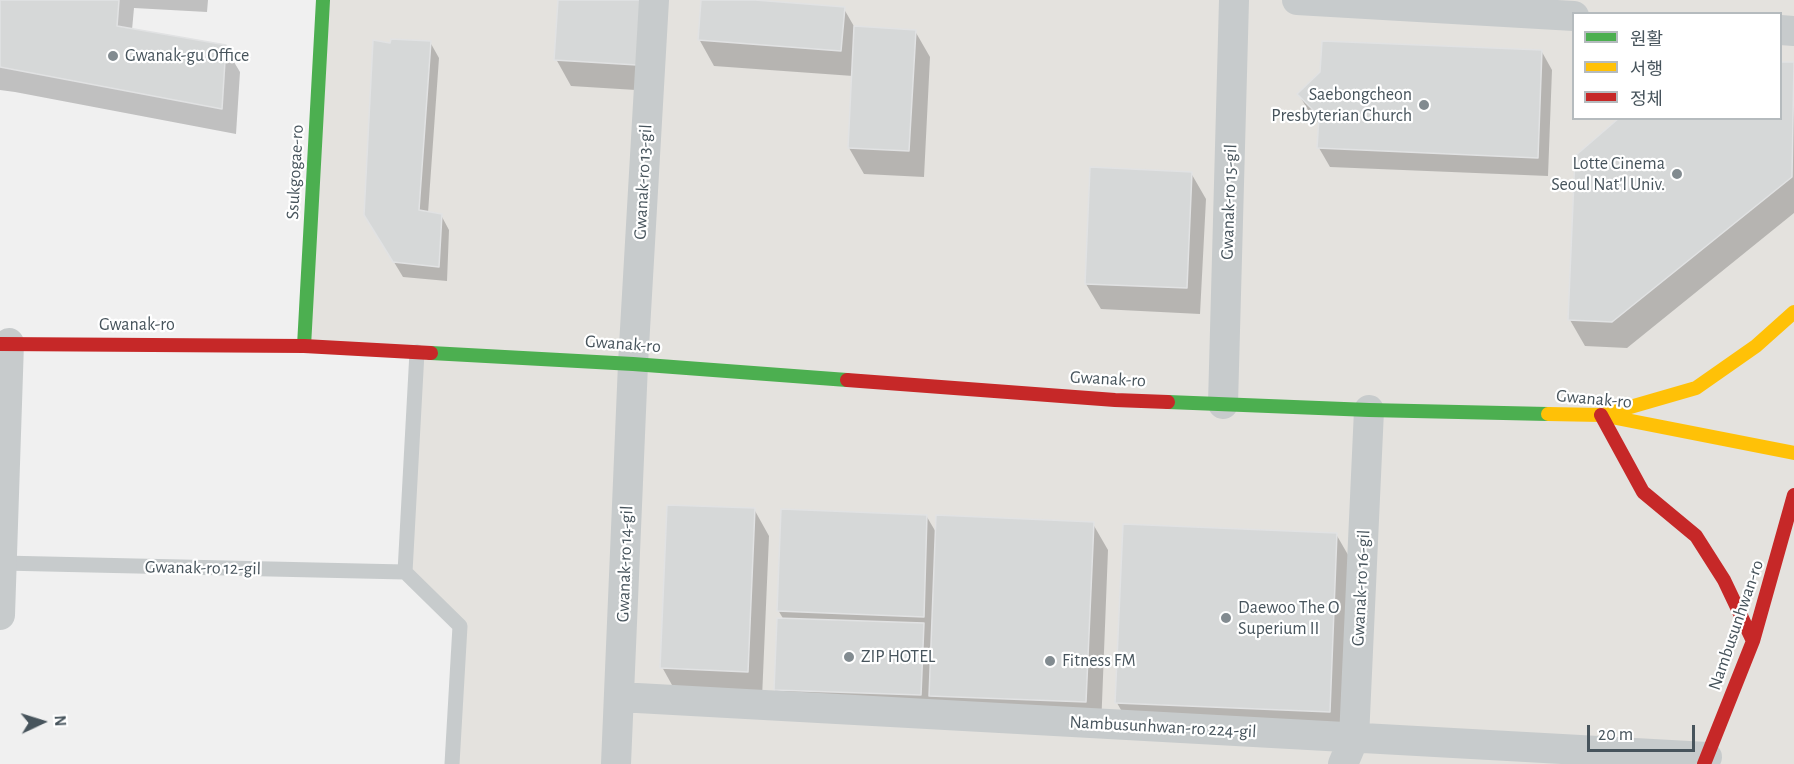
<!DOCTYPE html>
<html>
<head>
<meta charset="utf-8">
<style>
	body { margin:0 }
	#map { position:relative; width:1794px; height:764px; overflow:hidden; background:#f0f0f0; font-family:"Alegreya Sans","Noto Sans KR",sans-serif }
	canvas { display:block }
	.legend { position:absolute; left:1572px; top:12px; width:210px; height:108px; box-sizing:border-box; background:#fff; border:2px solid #b5bbbe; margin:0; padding:8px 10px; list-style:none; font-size:18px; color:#47545c }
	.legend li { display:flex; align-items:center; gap:12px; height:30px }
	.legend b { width:30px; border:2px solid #b5bbbe }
	.north { position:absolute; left:12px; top:692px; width:60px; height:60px; -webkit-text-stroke:4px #fff; paint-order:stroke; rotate:86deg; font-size:16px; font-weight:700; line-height:24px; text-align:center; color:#47545c }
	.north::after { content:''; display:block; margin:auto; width:21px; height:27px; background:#47545c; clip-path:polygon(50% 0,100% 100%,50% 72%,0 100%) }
	.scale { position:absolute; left:1587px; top:725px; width:108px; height:27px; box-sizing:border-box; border:3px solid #47545c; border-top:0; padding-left:8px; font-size:18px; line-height:21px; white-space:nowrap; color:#47545c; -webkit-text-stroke:4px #fff; paint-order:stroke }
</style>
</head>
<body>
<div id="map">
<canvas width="1794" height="764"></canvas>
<ul class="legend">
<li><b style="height:8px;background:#4caf50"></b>원활</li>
<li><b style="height:8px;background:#ffc107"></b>서행</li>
<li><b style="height:8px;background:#c62828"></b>정체</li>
</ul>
<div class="north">N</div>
<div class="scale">20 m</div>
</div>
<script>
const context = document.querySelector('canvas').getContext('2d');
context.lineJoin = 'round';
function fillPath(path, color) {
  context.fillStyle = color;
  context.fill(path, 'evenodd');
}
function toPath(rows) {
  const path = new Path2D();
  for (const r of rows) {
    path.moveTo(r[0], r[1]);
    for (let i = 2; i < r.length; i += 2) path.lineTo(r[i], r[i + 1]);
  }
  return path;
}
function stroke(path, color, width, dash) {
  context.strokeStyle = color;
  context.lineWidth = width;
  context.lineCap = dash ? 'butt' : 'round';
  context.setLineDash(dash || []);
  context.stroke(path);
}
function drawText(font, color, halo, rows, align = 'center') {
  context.font = font + ' "Alegreya Sans",sans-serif';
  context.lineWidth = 4.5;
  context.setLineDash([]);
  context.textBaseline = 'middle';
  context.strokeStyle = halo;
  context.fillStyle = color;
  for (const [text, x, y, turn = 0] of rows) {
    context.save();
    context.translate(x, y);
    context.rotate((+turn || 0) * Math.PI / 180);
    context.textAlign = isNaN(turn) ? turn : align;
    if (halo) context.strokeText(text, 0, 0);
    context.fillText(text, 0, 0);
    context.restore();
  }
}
fillPath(toPath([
	[323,0,1794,0,1794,764,452,764,460,626,405,572,417,353,304,346],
	[1574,14,1780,14,1780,118,1574,118]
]), '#e4e2de');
fillPath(toPath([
	[0,0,208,0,207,12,134,8,132,30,225,47,240,72,236,134,15,92,0,90],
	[560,0,645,0,652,91,571,86,556,59],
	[702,0,736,0,844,9,855,28,915,31,930,57,924,177,864,174,849,148,853,76,714,66,699,39],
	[430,42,439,58,428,213,441,215,449,230,447,281,403,277,365,214,391,45],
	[1542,52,1552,70,1548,176,1330,167,1319,148,1320,124,1310,113,1299,95],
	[1780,63,1794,64,1794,213,1627,348,1585,346,1570,320,1780,118],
	[1191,173,1206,199,1200,314,1101,309,1086,284],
	[754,509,769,536,762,698,677,694,662,667],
	[927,517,937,534,1093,524,1108,550,1101,728,789,713,775,690,784,620,778,610],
	[1336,534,1351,560,1344,738,1132,729,1117,703]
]), '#0003');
const building = toPath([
	[0,0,119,0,117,26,226,45,222,109,0,67,0,0],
	[558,0,641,0,637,65,554,60,558,0],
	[701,0,755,0,845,7,841,51,698,40,701,0],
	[854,26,916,30,909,151,848,148,854,26],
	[391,39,431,41,419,210,442,214,439,267,393,262,364,215,373,40,390,43,391,39],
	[1322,41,1542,50,1538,158,1317,148,1319,116,1297,94,1320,72,1322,41],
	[1780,62,1794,62,1792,177,1612,322,1568,320,1575,156,1619,118,1780,118,1780,62],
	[1090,167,1192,172,1187,288,1085,284,1090,167],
	[667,505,755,508,748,672,660,668,667,505],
	[781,509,927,515,924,617,777,611,781,509],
	[936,515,1094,522,1086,702,929,696,936,515],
	[1123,524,1337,533,1330,712,1115,703,1123,524],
	[777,618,924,623,921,695,774,690,777,618]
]);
fillPath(building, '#d6d8d8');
stroke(building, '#e1e2e3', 1.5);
stroke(toPath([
	[417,352,405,572,460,626,452,764],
	[2,563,405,572]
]), '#c7cbcc', 15);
stroke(toPath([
	[1297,0,1574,16],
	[1780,30,1794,31],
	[1223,404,1234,0],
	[0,615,9,343],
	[619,697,1707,757],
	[616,764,633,364,654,0],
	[1343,764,1354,738,1369,410]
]), '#c7cbcc', 30);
stroke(toPath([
	[304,346,323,0],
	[431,353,633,364,847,380],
	[1168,402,1369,410,1548,414]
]), '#4caf50', 14);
stroke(toPath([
	[1548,414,1601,415,1794,453],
	[1606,414,1696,388,1756,346,1794,312]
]), '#ffc107', 14);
stroke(toPath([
	[0,344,304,346,431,353],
	[847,380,1115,400,1168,402],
	[1601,415,1643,492,1696,536,1724,580,1753,641],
	[1704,764,1753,641,1794,495]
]), '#c62828', 14);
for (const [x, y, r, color] of [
	[113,56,6,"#828b90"],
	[1424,105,6,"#828b90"],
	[1677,174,6,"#828b90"],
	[1226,618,6,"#828b90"],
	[849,657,6,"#828b90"],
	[1050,661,6,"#828b90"]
]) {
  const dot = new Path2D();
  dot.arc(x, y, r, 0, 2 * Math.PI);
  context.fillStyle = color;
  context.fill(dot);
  stroke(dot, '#fff', 2);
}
drawText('18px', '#47545c', '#fff', [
	["Gwanak-gu Office",125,56],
	["Saebongcheon",1412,95,"right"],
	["Presbyterian Church",1412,116,"right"],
	["Lotte Cinema",1665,164,"right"],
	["Seoul Nat'l Univ.",1665,185,"right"],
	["Daewoo The O",1238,608],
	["Superium II",1238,629],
	["ZIP HOTEL",861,657],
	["Fitness FM",1062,661]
], 'left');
drawText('18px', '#47545c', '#fff', [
	["Ssukgogae-ro",295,172,-87],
	["Gwanak-ro 13-gil",643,182,-87],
	["Gwanak-ro 15-gil",1229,202,-88],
	["Gwanak-ro",137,325],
	["Gwanak-ro",623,344,4],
	["Gwanak-ro",1108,379,3],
	["Gwanak-ro",1594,399,5],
	["Gwanak-ro 14-gil",625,564,-88],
	["Gwanak-ro 12-gil",203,568,1],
	["Gwanak-ro 16-gil",1361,588,-87],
	["Nambusunhwan-ro",1736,625,-71],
	["Nambusunhwan-ro 224-gil",1163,727,3]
]);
</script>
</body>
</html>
